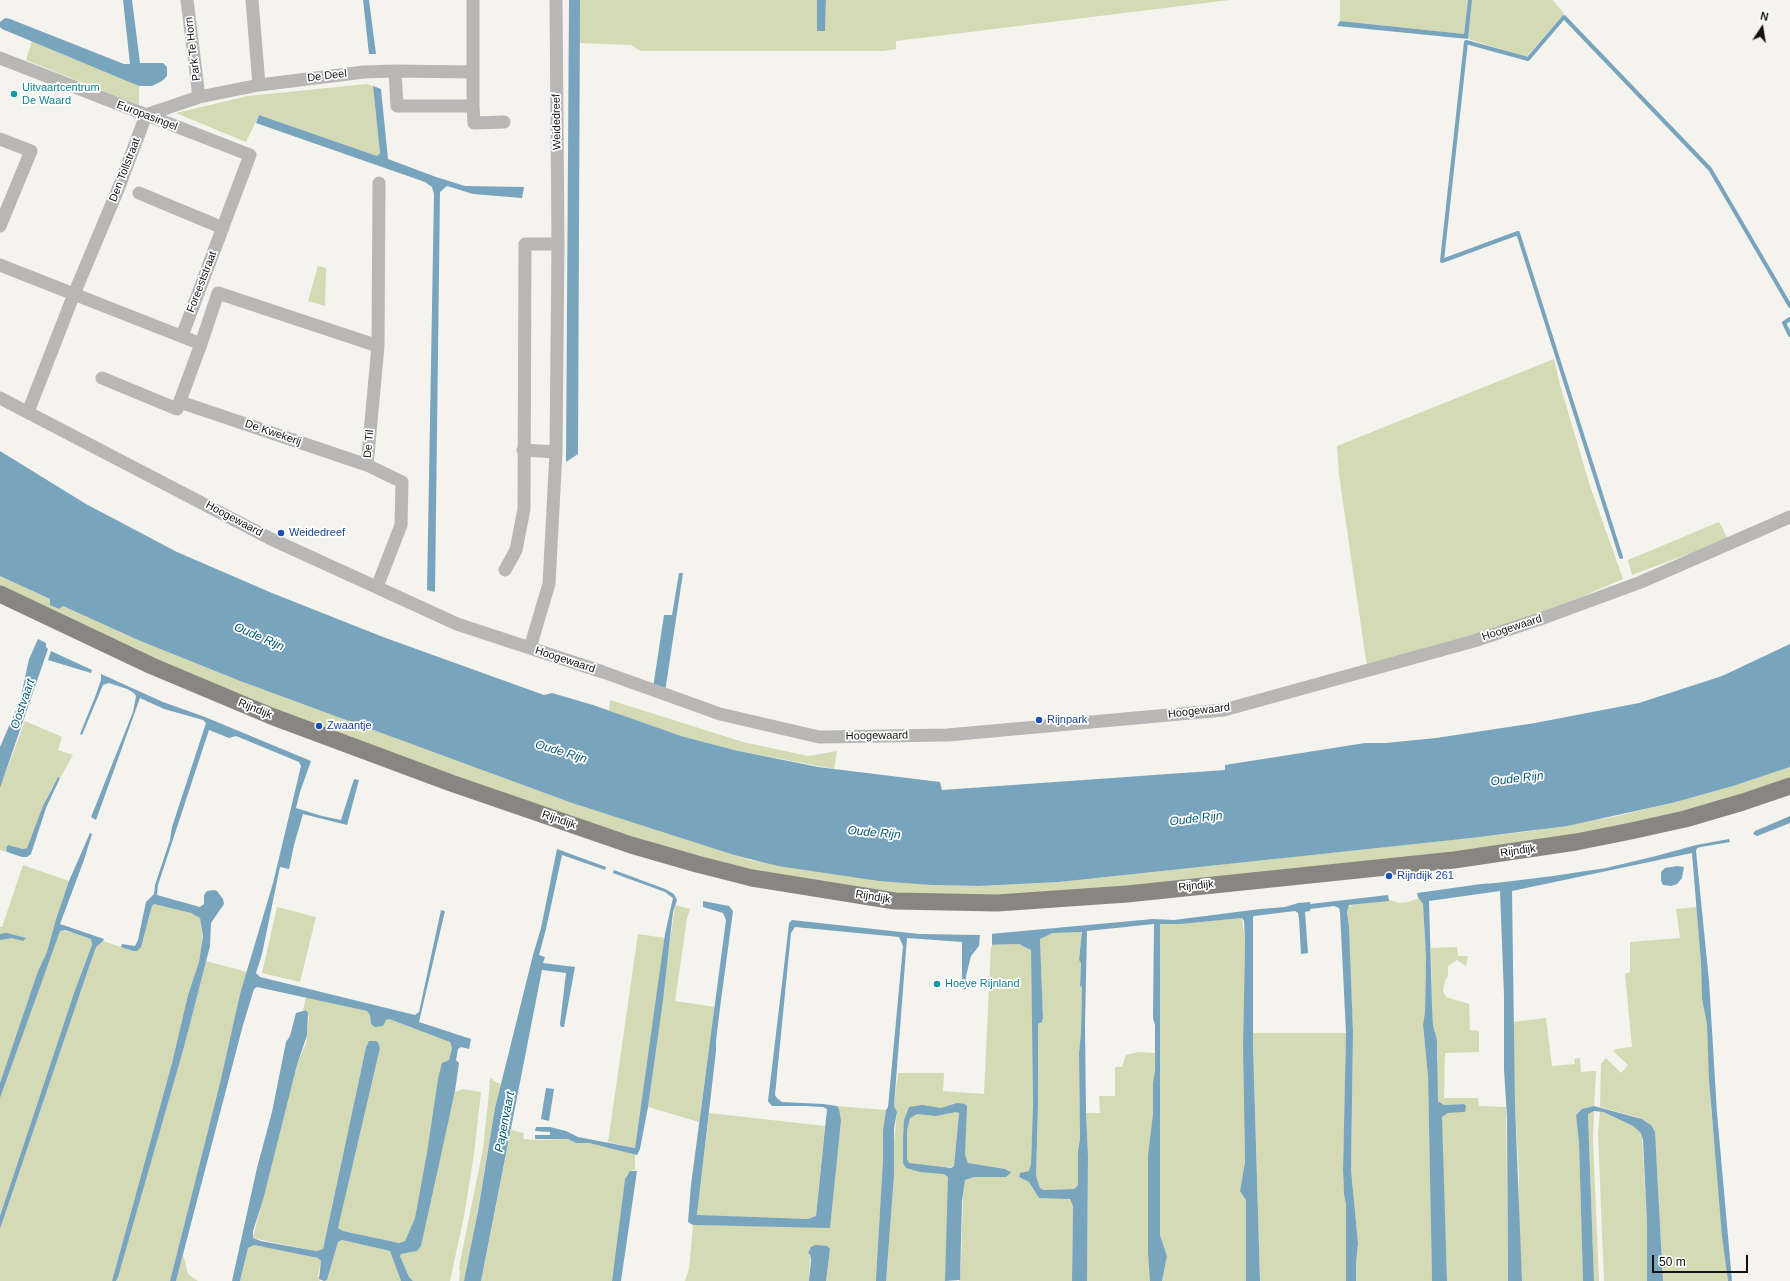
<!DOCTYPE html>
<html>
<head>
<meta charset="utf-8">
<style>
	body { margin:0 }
	#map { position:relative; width:1790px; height:1281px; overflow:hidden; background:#f5f3ee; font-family:Arial,sans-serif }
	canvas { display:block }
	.north { position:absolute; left:1742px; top:8px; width:40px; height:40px; -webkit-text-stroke:3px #fff; paint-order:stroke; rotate:12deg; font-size:11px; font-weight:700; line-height:16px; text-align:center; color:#131210 }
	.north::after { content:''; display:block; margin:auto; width:14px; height:18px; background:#131210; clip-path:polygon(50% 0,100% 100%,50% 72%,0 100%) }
	.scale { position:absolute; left:1652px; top:1255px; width:96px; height:18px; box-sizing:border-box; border:2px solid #131210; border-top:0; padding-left:5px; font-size:12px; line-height:14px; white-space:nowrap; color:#131210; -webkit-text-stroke:3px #fff; paint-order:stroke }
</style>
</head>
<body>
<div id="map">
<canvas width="1790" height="1281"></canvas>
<div class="north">N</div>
<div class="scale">50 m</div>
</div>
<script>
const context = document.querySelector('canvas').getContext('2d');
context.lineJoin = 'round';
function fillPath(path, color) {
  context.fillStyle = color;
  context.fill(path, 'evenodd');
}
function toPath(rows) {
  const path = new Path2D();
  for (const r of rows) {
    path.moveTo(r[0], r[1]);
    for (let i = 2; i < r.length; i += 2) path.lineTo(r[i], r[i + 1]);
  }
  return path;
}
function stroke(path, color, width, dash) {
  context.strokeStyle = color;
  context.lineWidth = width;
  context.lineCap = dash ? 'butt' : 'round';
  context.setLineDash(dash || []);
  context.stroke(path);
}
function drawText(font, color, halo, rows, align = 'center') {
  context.font = font + ' Arial,sans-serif';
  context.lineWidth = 3.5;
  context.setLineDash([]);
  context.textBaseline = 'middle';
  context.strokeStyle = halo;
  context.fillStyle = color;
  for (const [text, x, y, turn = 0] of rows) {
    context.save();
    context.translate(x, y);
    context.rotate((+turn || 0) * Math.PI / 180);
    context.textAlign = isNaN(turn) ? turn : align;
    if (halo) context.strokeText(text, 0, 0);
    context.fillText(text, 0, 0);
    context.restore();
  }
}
fillPath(toPath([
	[579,0,817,0,817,31,825,30,826,0,1230,0,896,41,896,49,884,51,640,51,631,45,579,43],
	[1340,0,1468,0,1464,34,1340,21],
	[1472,0,1553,0,1564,14,1526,57,1468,39],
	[32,41,139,86,139,105,26,60],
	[367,84,373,86,380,153,377,156,259,115,246,142,176,113,248,96],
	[318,266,326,268,325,306,308,301],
	[1554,359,1560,385,1590,486,1623,579,1569,602,1469,640,1367,667,1339,475,1337,446],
	[1719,522,1728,539,1632,575,1628,560],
	[0,576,50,599,50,605,59,609,63,606,138,640,240,681,572,803,750,860,932,885,979,886,1059,882,1524,832,1613,817,1672,803,1733,786,1790,767,1790,780,1705,807,1519,848,990,899,848,893,602,832,336,733,159,664,0,590],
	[610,700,743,742,808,756,837,751,834,769,734,750,681,736,609,711],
	[25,721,62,737,58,750,73,755,60,778,58,777,51,789,27,848,23,849,8,845,6,850,7,852,0,850,0,788],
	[23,865,69,881,56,919,47,952,38,971,0,1083,0,940,5,938,25,938,7,933,0,934,0,927,2,927],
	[1419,898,1423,904,1426,957,1425,1012,1423,1025,1428,1076,1432,1281,1356,1281,1356,1264,1358,1243,1351,1170,1353,1033,1347,908,1352,905,1389,900,1400,903,1408,902],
	[154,904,196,914,200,918,203,943,199,962,188,995,172,1063,112,1281,0,1281,0,1229,96,946,103,941,133,951,149,919,152,905],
	[675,905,690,909,687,919,675,1001,715,1007,699,1122,648,1107],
	[277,907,316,917,300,982,262,973],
	[1697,907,1701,963,1702,999,1707,1024,1711,1109,1728,1281,1663,1281,1656,1152,1648,1122,1637,1117,1600,1107,1601,1064,1606,1058,1621,1073,1628,1065,1613,1051,1616,1049,1632,1047,1625,974,1630,972,1630,942,1680,938,1676,909],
	[1242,918,1245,942,1243,1047,1245,1162,1240,1191,1246,1200,1246,1281,1162,1281,1167,1256,1160,1235,1160,924,1181,924],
	[62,930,88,937,91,939,92,945,75,990,0,1216,0,1098,51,953,58,933],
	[1081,932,1082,934,1079,960,1081,963,1080,986,1082,987,1081,1032,1079,1053,1080,1139,1078,1151,1078,1185,1074,1189,1044,1190,1040,1188,1036,1176,1038,1105,1038,1024,1042,1022,1043,1018,1040,939,1053,933],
	[638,934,665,938,635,1148,608,1142],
	[1019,944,1031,949,1033,1105,1031,1164,1029,1171,1020,1174,1019,1177,1029,1182,1039,1198,1068,1198,1073,1203,1072,1281,959,1281,961,1265,963,1192,965,1179,974,1177,1006,1177,1009,1170,968,1163,965,1154,965,1136,959,1112,954,1166,947,1167,949,1181,945,1281,886,1281,894,1176,893,1153,897,1112,894,1106,898,1073,944,1073,943,1091,984,1094,991,945],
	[1457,947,1458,956,1468,956,1466,966,1457,960,1448,966,1448,976,1445,981,1443,991,1446,997,1469,1004,1470,1030,1479,1031,1479,1052,1445,1053,1444,1098,1478,1098,1479,1106,1506,1107,1508,1281,1447,1281,1441,1122,1442,1117,1448,1113,1465,1112,1464,1104,1444,1105,1438,1101,1437,1069,1438,1058,1437,1040,1433,1025,1432,1006,1431,948],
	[206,961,247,972,240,994,220,1083,170,1281,116,1281,184,1047],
	[306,997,367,1011,370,1015,371,1024,389,1019,450,1042,452,1048,449,1060,445,1062,415,1218,405,1241,399,1243,343,1231,338,1228,380,1048,378,1042,369,1042,366,1047,323,1249,317,1251,310,1250,253,1238,297,1065,306,1043,309,1017,306,1010,303,1010],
	[1546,1018,1552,1066,1575,1064,1574,1059,1580,1058,1581,1072,1596,1071,1594,1106,1582,1109,1576,1115,1579,1143,1583,1281,1522,1281,1519,1233,1519,1173,1515,1105,1513,1022],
	[1253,1033,1346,1033,1343,1170,1344,1194,1346,1205,1346,1281,1260,1281],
	[1138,1052,1155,1053,1155,1055,1153,1114,1148,1155,1150,1281,1087,1281,1088,1156,1086,1113,1100,1113,1099,1096,1115,1096,1115,1067,1122,1067,1126,1055],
	[491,1078,495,1082,501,1084,495,1108,471,1250,464,1281,459,1281,460,1273,459,1267,483,1149,490,1083,489,1082],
	[463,1089,481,1092,474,1154,464,1216,450,1281,413,1281,409,1277,400,1256,401,1254,417,1251,455,1092],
	[837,1106,886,1110,883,1130,883,1160,876,1281,826,1281,830,1249,810,1253,809,1281,685,1281,689,1269,693,1225,830,1227,840,1123,839,1109],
	[1594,1111,1593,1141,1599,1281,1594,1281,1588,1114],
	[1600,1111,1633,1126,1641,1133,1642,1136,1647,1223,1647,1281,1604,1281,1598,1133],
	[709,1113,825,1126,816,1216,808,1219,697,1216],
	[511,1130,524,1133,523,1139,539,1140,568,1139,576,1143,589,1143,635,1154,635,1171,632,1170,627,1175,625,1179,612,1281,481,1281],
	[342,1240,390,1251,401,1281,240,1281,248,1248,254,1245,318,1258,321,1261,318,1276,320,1281,327,1280,338,1242],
	[183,1254,188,1274,198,1281,176,1281]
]), '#d3dab4');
fillPath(toPath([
	[123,0,132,0,140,63,163,63,167,67,167,76,162,81,152,86,139,86,2,29,0,27,0,22,5,18,10,19,124,64,130,64],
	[363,0,369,0,376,54,369,54],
	[569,0,580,0,578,454,566,462],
	[817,0,826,0,825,31,817,31],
	[1468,0,1472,0,1468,39,1337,26,1340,21,1464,34],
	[373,86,381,89,388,159,436,177,465,186,524,187,522,198,473,194,447,186,440,192,435,592,427,590,434,194,432,187,425,182,256,123,259,115,377,156,380,153],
	[0,451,86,504,177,552,272,593,383,637,494,677,544,695,552,693,593,705,681,736,734,750,818,767,940,782,942,790,1225,770,1225,765,1365,743,1386,743,1436,738,1535,723,1639,703,1722,676,1790,644,1790,767,1733,786,1672,803,1567,826,1471,838,1059,882,979,886,932,885,879,881,778,866,734,855,572,803,240,681,138,640,63,606,59,609,50,605,50,599,0,576],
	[679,573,683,573,665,692,653,688,664,615,672,615],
	[38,639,46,643,46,647,48,649,0,788,0,747,20,701,29,659],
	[51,651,92,670,91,673,48,660],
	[101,674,163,702,205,717,311,761,300,792,296,808,322,816,341,820,354,779,359,780,347,825,303,814,294,845,289,869,280,867,262,954,256,973,260,977,415,1015,419,1012,441,910,445,911,419,1022,471,1039,469,1049,461,1047,458,1049,456,1060,459,1063,455,1091,421,1246,417,1251,401,1254,400,1256,409,1277,413,1281,401,1281,390,1251,342,1240,338,1242,327,1280,324,1281,319,1279,321,1261,318,1258,254,1245,248,1248,240,1281,232,1281,257,1168,272,1112,286,1042,290,1036,296,1013,306,1010,308,1013,307,1035,297,1065,263,1200,253,1231,253,1238,261,1241,310,1250,317,1251,323,1249,366,1047,369,1041,375,1041,378,1042,380,1048,338,1228,343,1231,399,1243,405,1241,415,1218,427,1153,438,1079,442,1063,449,1060,452,1048,450,1042,389,1019,386,1020,383,1026,375,1027,371,1024,370,1015,367,1011,257,987,254,989,243,1025,176,1281,170,1281,220,1083,240,994,273,883,301,766,299,762,236,736,229,738,209,730,158,885,157,895,200,907,204,904,204,895,207,891,214,890,217,891,223,899,224,904,211,923,210,946,184,1047,118,1277,116,1281,112,1281,172,1063,188,995,199,962,203,937,200,918,191,913,154,904,152,906,141,947,137,951,133,951,121,947,122,944,135,946,138,940,146,902,154,894,155,885,170,840,172,827,206,723,203,720,164,709,140,698,96,820,91,817,133,712,136,696,134,693,127,689,109,683,103,685,82,735,80,734,95,697,101,680],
	[58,777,60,778,46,808,31,854,27,857,22,857,7,852,6,848,8,845,23,849,27,848,43,806],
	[1790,816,1790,823,1757,836,1753,834,1755,831],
	[90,833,92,834,84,860,60,924,104,939,103,941,96,947,90,964,0,1229,0,1216,75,990,92,945,91,939,65,930,60,931,0,1098,0,1083,38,971,47,952,56,919,69,881],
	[1729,839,1730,842,1701,847,1697,848,1696,851,1709,981,1717,1113,1732,1281,1728,1281,1722,1236,1709,1080,1707,1024,1702,999,1701,963,1692,853,1512,891,1515,1105,1522,1281,1508,1281,1507,1118,1504,1069,1504,996,1500,891,1429,901,1432,1006,1433,1025,1437,1040,1438,1101,1444,1105,1464,1104,1466,1106,1465,1112,1448,1113,1442,1117,1447,1281,1432,1281,1428,1076,1423,1025,1425,1012,1426,957,1423,904,1418,897,1417,893,1481,884,1496,883,1553,876,1606,868,1656,856,1696,845],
	[557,849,606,867,605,870,562,855,546,929,539,955,545,957,543,963,575,967,564,1027,561,1027,560,1024,566,973,542,970,481,1281,464,1281,478,1211,495,1108,533,955,541,928],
	[1677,866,1684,867,1682,878,1677,884,1671,886,1663,885,1661,881,1661,872,1665,868],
	[614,870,665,889,674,894,677,900,673,912,663,1000,648,1107,640,1149,637,1155,589,1143,576,1143,568,1139,535,1139,535,1135,550,1135,550,1132,535,1131,536,1127,550,1127,566,1131,578,1137,635,1148,665,934,673,898,665,892,613,873],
	[1388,895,1389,901,1349,905,1347,912,1349,928,1353,1033,1351,1170,1358,1243,1356,1264,1356,1281,1346,1281,1346,1205,1344,1194,1343,1170,1346,1033,1340,912,1339,908,1334,906,1310,909,1310,911,1305,912,1308,953,1301,954,1299,919,1298,913,1295,911,1254,916,1253,917,1253,1043,1260,1281,1246,1281,1246,1200,1240,1191,1245,1162,1243,1047,1245,942,1244,921,1242,918,1181,924,1160,924,1160,1235,1167,1256,1162,1281,1150,1281,1148,1253,1148,1155,1153,1114,1153,1083,1155,1070,1155,1025,1153,1018,1154,924,1087,931,1085,1025,1086,1113,1088,1156,1087,1281,1072,1281,1073,1206,1070,1199,1039,1198,1029,1182,1019,1177,1020,1173,1029,1171,1031,1164,1033,1105,1031,950,1019,944,986,945,979,946,971,956,966,976,966,989,962,989,962,942,907,938,894,1106,897,1112,894,1128,894,1176,886,1281,876,1281,876,1278,883,1160,883,1130,886,1110,888,1107,903,946,899,937,795,927,791,933,775,1095,777,1098,782,1102,823,1104,837,1106,839,1109,841,1120,830,1228,693,1225,688,1222,691,1185,726,920,723,913,703,907,703,901,729,906,733,911,720,1008,716,1041,716,1051,697,1215,808,1219,816,1216,827,1109,823,1107,805,1106,772,1106,768,1101,787,941,789,923,792,920,919,934,979,935,1153,919,1174,920,1260,909,1285,907,1298,903,1310,902,1310,904],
	[1082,932,1079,960,1081,963,1080,986,1082,987,1081,1032,1079,1053,1080,1139,1078,1151,1078,1185,1074,1189,1044,1190,1040,1188,1036,1176,1038,1105,1038,1024,1042,1022,1043,1018,1040,939,1053,933],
	[5,933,7,933,26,938,23,941,12,938,0,940,0,934],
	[546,1088,554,1089,549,1121,541,1119],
	[957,1103,965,1104,967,1106,965,1154,968,1163,1005,1169,1011,1172,1006,1177,974,1177,965,1180,962,1201,960,1280,945,1281,948,1177,944,1174,920,1172,906,1168,903,1163,903,1140,904,1120,909,1107,922,1105,941,1108],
	[956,1112,959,1113,954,1166,951,1168,909,1163,907,1159,907,1130,910,1118,917,1114,936,1116],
	[1594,1106,1642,1119,1651,1125,1655,1132,1663,1281,1647,1281,1647,1223,1643,1140,1641,1133,1633,1126,1603,1112,1594,1111,1588,1114,1594,1281,1583,1281,1579,1143,1576,1115,1582,1109],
	[630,1171,637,1171,621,1281,612,1281,625,1179],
	[815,1245,827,1246,830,1249,826,1281,809,1281,811,1260,810,1254,808,1253,811,1247]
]), '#79a4bd');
fillPath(toPath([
	[980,933,992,933,992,947,979,947]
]), '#f5f3ee');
stroke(toPath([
	[1790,319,1784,323,1790,335],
	[1621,557,1518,233,1442,261,1466,42,1528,59,1564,17,1710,169,1790,306]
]), '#79a4bd', 4);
stroke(toPath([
	[187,0,199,97],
	[473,0,473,106,474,123,504,122],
	[0,58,250,155,182,336],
	[259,85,364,72,395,71],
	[473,106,397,106,395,71,473,72],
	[0,139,31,151,0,226],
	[139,193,223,228],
	[0,265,201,344,177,409,102,378],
	[201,344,218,293,378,346],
	[0,398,269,538,457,624,603,672,720,714,819,737,948,735,1224,710,1474,641,1546,617,1641,582,1790,517],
	[180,402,367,465,402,482,401,525,377,587],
	[28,412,74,294,119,187,146,115,199,97,259,85,252,0],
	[523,450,556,452],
	[367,465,378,346,379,183],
	[505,570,516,550,524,509,525,244,558,244],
	[530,648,549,584,556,452,558,244,556,0]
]), '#b9b7b6', 13);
stroke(toPath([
	[0,594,152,666,271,716,451,783,631,845,697,864,752,878,895,901,997,903,1127,894,1454,860,1576,842,1631,831,1685,819,1743,802,1790,786]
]), '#898583', 17);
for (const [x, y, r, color] of [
	[14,94,4,"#0f9aa8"],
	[281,533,4,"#1a4fb4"],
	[1039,720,4,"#1a4fb4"],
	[319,726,4,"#1a4fb4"],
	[1389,876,4,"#1a4fb4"],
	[937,984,4,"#0f9aa8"]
]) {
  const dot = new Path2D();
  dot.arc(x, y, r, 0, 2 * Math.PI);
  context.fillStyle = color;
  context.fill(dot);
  stroke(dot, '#fff', 1.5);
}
drawText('11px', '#131210', '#fff', [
	["Park Te Horn",193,49,-97],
	["De Deel",327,76,-7],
	["Europasingel",147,116,21],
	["Weidedreef",557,122,-91],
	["Den Tollstraat",125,170,-69],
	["Foreeststraat",202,282,-69],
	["De Kwekerij",273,433,19],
	["De Til",369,444,-85],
	["Hoogewaard",234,519,28],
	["Hoogewaard",1512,628,-18],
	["Hoogewaard",565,660,18],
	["Rijndijk",255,709,22],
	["Hoogewaard",1199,711,-7],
	["Hoogewaard",877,736,-1],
	["Rijndijk",559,820,19],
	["Rijndijk",1518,851,-8],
	["Rijndijk",1196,886,-6],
	["Rijndijk",873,897,9]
]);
drawText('11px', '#0d838f', '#fff', [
	["Uitvaartcentrum",22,88],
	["De Waard",22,101],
	["Hoeve Rijnland",945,984]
], 'left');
drawText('11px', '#164399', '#fff', [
	["Weidedreef",289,533],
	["Rijnpark",1047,720],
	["Zwaantje",327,726],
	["Rijndijk 261",1397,876]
], 'left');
drawText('italic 12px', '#025779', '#fff', [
	["Oude Rijn",259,637,23],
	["Oostvaart",23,704,-71],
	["Oude Rijn",561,752,17],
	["Oude Rijn",1517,779,-7],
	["Oude Rijn",1196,819,-7],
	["Oude Rijn",874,833,5],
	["Papenvaart",505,1122,-79]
]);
</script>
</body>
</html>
